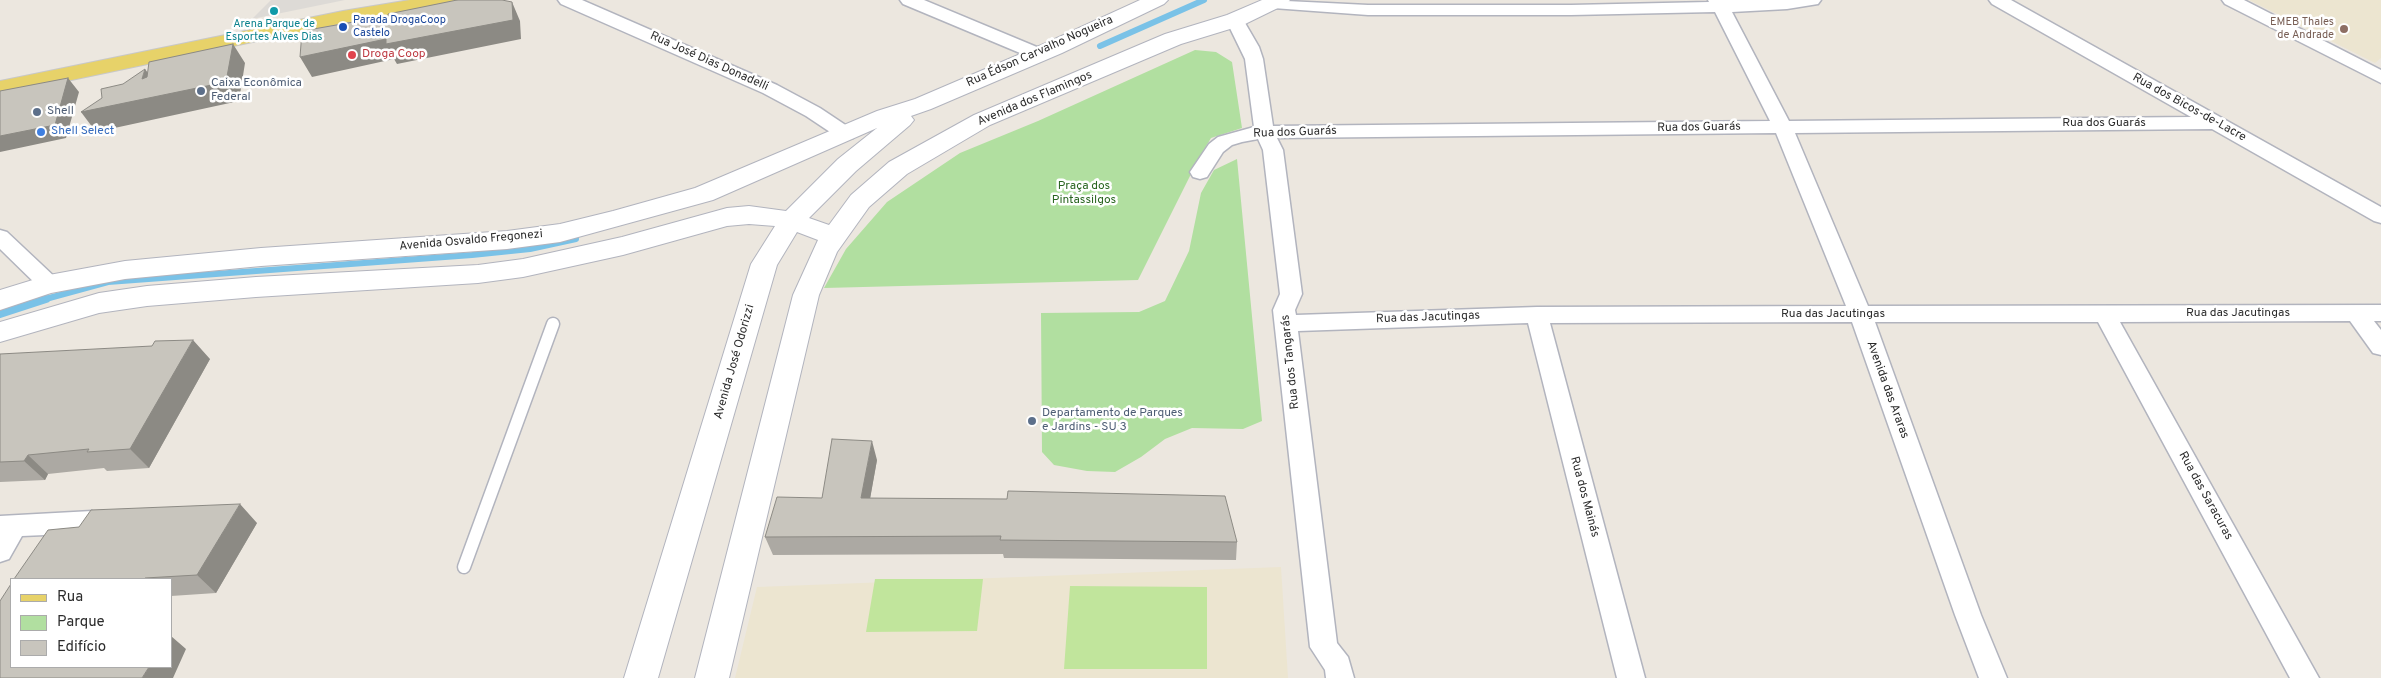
<!DOCTYPE html>
<html>
<head>
<meta charset="utf-8">
<style>
	body { margin:0 }
	#map { position:relative; width:2381px; height:678px; overflow:hidden; background:#ece7df; font-family:Overpass,sans-serif }
	canvas { display:block }
	.legend { position:absolute; left:10px; top:578px; width:162px; height:90px; box-sizing:border-box; background:#fff; border:1px solid #ababab; margin:0; padding:6px 9px; list-style:none; font-size:15px; color:#2c2c2c }
	.legend li { display:flex; align-items:center; gap:10px; height:25px }
	.legend b { width:25px; border:1px solid #ababab }
</style>
</head>
<body>
<div id="map">
<canvas width="2381" height="678"></canvas>
<ul class="legend">
<li><b style="height:6px;background:#e7d269"></b>Rua</li>
<li><b style="height:14px;background:#b1dfa0"></b>Parque</li>
<li><b style="height:14px;background:#c8c5bd"></b>Edifício</li>
</ul>
</div>
<script>
const context = document.querySelector('canvas').getContext('2d');
context.lineJoin = 'round';
function fillPath(path, color) {
  context.fillStyle = color;
  context.fill(path, 'evenodd');
}
function toPath(rows) {
  const path = new Path2D();
  for (const r of rows) {
    path.moveTo(r[0], r[1]);
    for (let i = 2; i < r.length; i += 2) path.lineTo(r[i], r[i + 1]);
  }
  return path;
}
function stroke(path, color, width, dash) {
  context.strokeStyle = color;
  context.lineWidth = width;
  context.lineCap = dash ? 'butt' : 'round';
  context.setLineDash(dash || []);
  context.stroke(path);
}
function drawText(font, color, halo, rows, align = 'center') {
  context.font = font + ' Overpass,sans-serif';
  context.lineWidth = 5;
  context.setLineDash([]);
  context.textBaseline = 'middle';
  context.strokeStyle = halo;
  context.fillStyle = color;
  for (const [text, x, y, turn = 0] of rows) {
    context.save();
    context.translate(x, y);
    context.rotate((+turn || 0) * Math.PI / 180);
    context.textAlign = isNaN(turn) ? turn : align;
    if (halo) context.strokeText(text, 0, 0);
    context.fillText(text, 0, 0);
    context.restore();
  }
}
fillPath(toPath([
	[2249,0,2381,0,2381,58,2375,63],
	[1281,567,1288,678,735,678,757,587]
]), '#ece5d0');
fillPath(toPath([
	[1195,50,1216,52,1232,62,1242,128,1211,138,1199,158,1138,280,824,288,846,249,887,202,960,153,1038,121],
	[1237,159,1262,421,1243,429,1192,428,1165,439,1141,457,1115,472,1087,471,1054,465,1042,452,1041,313,1139,312,1165,301,1189,251,1201,193,1214,170]
]), '#b1dfa0');
fillPath(toPath([
	[875,579,983,579,977,631,866,632],
	[1070,586,1207,587,1207,669,1064,669]
]), '#c1e59c');
fillPath(toPath([
	[271,0,345,0,252,19]
]), '#dddad6');
stroke(toPath([
	[1100,46,1204,0],
	[42,300,108,282,472,255,530,249,576,239]
]), '#7ac2e7', 6);
stroke(toPath([
	[0,314,46,299]
]), '#7ac2e7', 8);
const lane = toPath([
	[464,567,553,324]
]);
const street = toPath([
	[558,0,582,0,777,85,820,108,853,130,856,134,853,138,846,140,839,138,806,116,763,93,561,4,558,0],
	[900,0,924,0,1044,50,1047,54,1044,58,1032,58,903,4,900,0],
	[1266,0,1368,5,1571,5,1709,2,1708,0,1821,0,1818,4,1787,9,1732,12,1789,121,2191,117,1992,4,1989,0,2011,0,2381,207,2381,223,2374,221,2212,129,1795,133,1868,306,2381,305,2381,321,2374,321,2381,330,2381,355,2373,353,2350,321,2120,322,2319,678,2290,678,2098,322,1875,322,1981,615,2007,678,1979,678,1955,615,1852,322,1550,323,1645,678,1617,678,1528,323,1298,331,1337,643,1348,657,1354,678,1326,678,1325,670,1310,647,1273,310,1280,294,1263,150,1258,139,1242,142,1232,145,1223,152,1207,177,1200,179,1193,177,1190,172,1209,144,1218,137,1254,127,1245,59,1226,20,1229,16,1241,16,1259,47,1263,59,1273,126,1770,121,1715,12,1571,15,1368,15,1273,8,1267,7,1264,3,1266,0],
	[1776,133,1846,306,1537,307,1296,315,1295,310,1302,294,1283,150,1277,138,1776,133],
	[2222,0,2244,0,2381,70,2381,83,2225,4,2222,0],
	[0,230,7,232,57,279,60,284,57,289,49,292,41,289,0,249,0,230],
	[92,511,101,515,105,522,101,529,92,533,22,536,9,559,0,562,0,516,92,511]
]);
const secondary = toPath([
	[1140,0,1168,0,1164,4,1062,53,931,109,911,116,914,120,910,125,856,171,809,218,829,225,851,195,889,162,974,115,1165,34,1227,15,1262,0,1290,0,1286,4,1243,25,1181,44,990,125,907,174,869,207,837,252,819,295,729,678,695,678,793,295,818,240,797,232,777,265,658,678,624,678,751,264,775,226,749,224,727,226,623,255,523,277,478,283,256,297,147,306,99,313,0,342,0,322,99,293,147,286,256,277,478,265,523,259,622,237,727,208,749,206,786,211,838,159,877,128,713,200,560,242,507,249,261,266,125,279,51,293,0,310,0,290,49,275,125,261,261,248,507,231,560,224,613,211,695,188,877,111,915,99,1046,43,1140,0]
]);
const primary = toPath([
	[410,0,462,0,458,4,451,6,343,23,0,95,0,81,343,11,410,0]
]);
stroke(lane, '#b2b4be', 15);
stroke(street, '#b2b4be', 3);
stroke(secondary, '#b2b4be', 2);
stroke(primary, '#c8c8c8', 2);
stroke(lane, '#fff', 12);
fillPath(street, '#fff');
fillPath(secondary, '#fff');
fillPath(primary, '#e7d269');
fillPath(toPath([
	[0,354,210,359,149,468,107,471,104,468,48,474,45,480,0,482],
	[877,460,870,498,1237,542,1236,560,1004,558,1003,554,773,555,765,537],
	[257,523,216,593,171,596,171,579,14,579]
]), '#aca9a3');
fillPath(toPath([
	[512,2,520,21,521,39,397,64,394,59,312,77,300,57],
	[233,44,245,63,239,101,96,132,81,112,142,79,145,69,159,88],
	[68,78,79,92,66,138,0,152,0,136],
	[193,340,210,359,149,468,130,449],
	[872,441,877,460,867,516,861,498],
	[28,455,48,474,45,480,24,461],
	[240,504,257,523,216,593,197,575],
	[171,636,186,649,173,678,142,678,149,667,171,667]
]), '#8c8a84');
const building = toPath([
	[457,0,502,0,512,2,513,20,386,44,386,39,300,57,302,31,388,16,388,14,457,0],
	[233,44,226,82,81,112,102,98,101,89,123,84,145,69,142,79,147,77,149,62,233,44],
	[68,78,55,125,0,136,0,91,68,78],
	[193,340,130,449,87,452,89,449,28,455,24,461,0,462,0,354,152,346,155,341,193,340],
	[832,439,872,441,861,498,1007,499,1008,491,1225,496,1237,542,1000,540,1001,536,765,537,777,497,822,498,832,439],
	[240,504,197,575,145,578,145,579,14,579,48,530,79,527,91,510,240,504],
	[11,584,11,667,149,667,142,678,0,678,0,601,11,584]
]);
fillPath(building, '#c8c5bd');
stroke(building, '#8c8a84', 1);
for (const [x, y, r, color] of [
	[274,11,5,"#0f9aa8"],
	[343,27,5,"#1a4fb4"],
	[2344,29,5,"#8d6e63"],
	[352,55,5,"#e0444e"],
	[201,91,5,"#5c6f8a"],
	[37,112,5,"#5c6f8a"],
	[41,132,5,"#3f7fe0"],
	[1032,421,5,"#5c6f8a"]
]) {
  const dot = new Path2D();
  dot.arc(x, y, r, 0, 2 * Math.PI);
  context.fillStyle = color;
  context.fill(dot);
  stroke(dot, '#fff', 2);
}
drawText('11px', '#164399', '#fff', [
	["Parada DrogaCoop",353,21],
	["Castelo",353,34]
], 'left');
drawText('11px', '#785e54', '#fff', [
	["EMEB Thales",2334,23],
	["de Andrade",2334,36]
], 'right');
drawText('11px', '#0d838f', '#fff', [
	["Arena Parque de",274,25],
	["Esportes Alves Dias",274,38]
]);
drawText('12px', '#2c2c2c', '#fff', [
	["Rua Édson Carvalho Nogueira",1040,52,-24],
	["Rua José Dias Donadelli",709,62,24],
	["Avenida dos Flamingos",1035,99,-23],
	["Rua dos Bicos-de-Lacre",2189,108,29],
	["Rua dos Guarás",2104,124],
	["Rua dos Guarás",1699,128,-1],
	["Rua dos Guarás",1295,133,-2],
	["Avenida Osvaldo Fregonezi",471,241,-5],
	["Rua das Jacutingas",2238,314],
	["Rua das Jacutingas",1833,315],
	["Rua das Jacutingas",1428,318,-2],
	["Avenida José Odorizzi",735,362,-74],
	["Rua dos Tangarás",1291,362,-96],
	["Avenida das Araras",1887,390,70],
	["Rua das Saracuras",2205,496,61],
	["Rua dos Mainás",1584,497,75]
]);
drawText('12px', '#be3a42', '#fff', [
	["Droga Coop",362,55]
], 'left');
drawText('12px', '#4e5e75', '#fff', [
	["Caixa Econômica",211,84],
	["Federal",211,98],
	["Shell",47,112],
	["Departamento de Parques",1042,414],
	["e Jardins - SU 3",1042,428]
], 'left');
drawText('12px', '#366cbe', '#fff', [
	["Shell Select",51,132]
], 'left');
drawText('12px', '#296520', '#fff', [
	["Praça dos",1084,187],
	["Pintassilgos",1084,201]
]);
</script>
</body>
</html>
